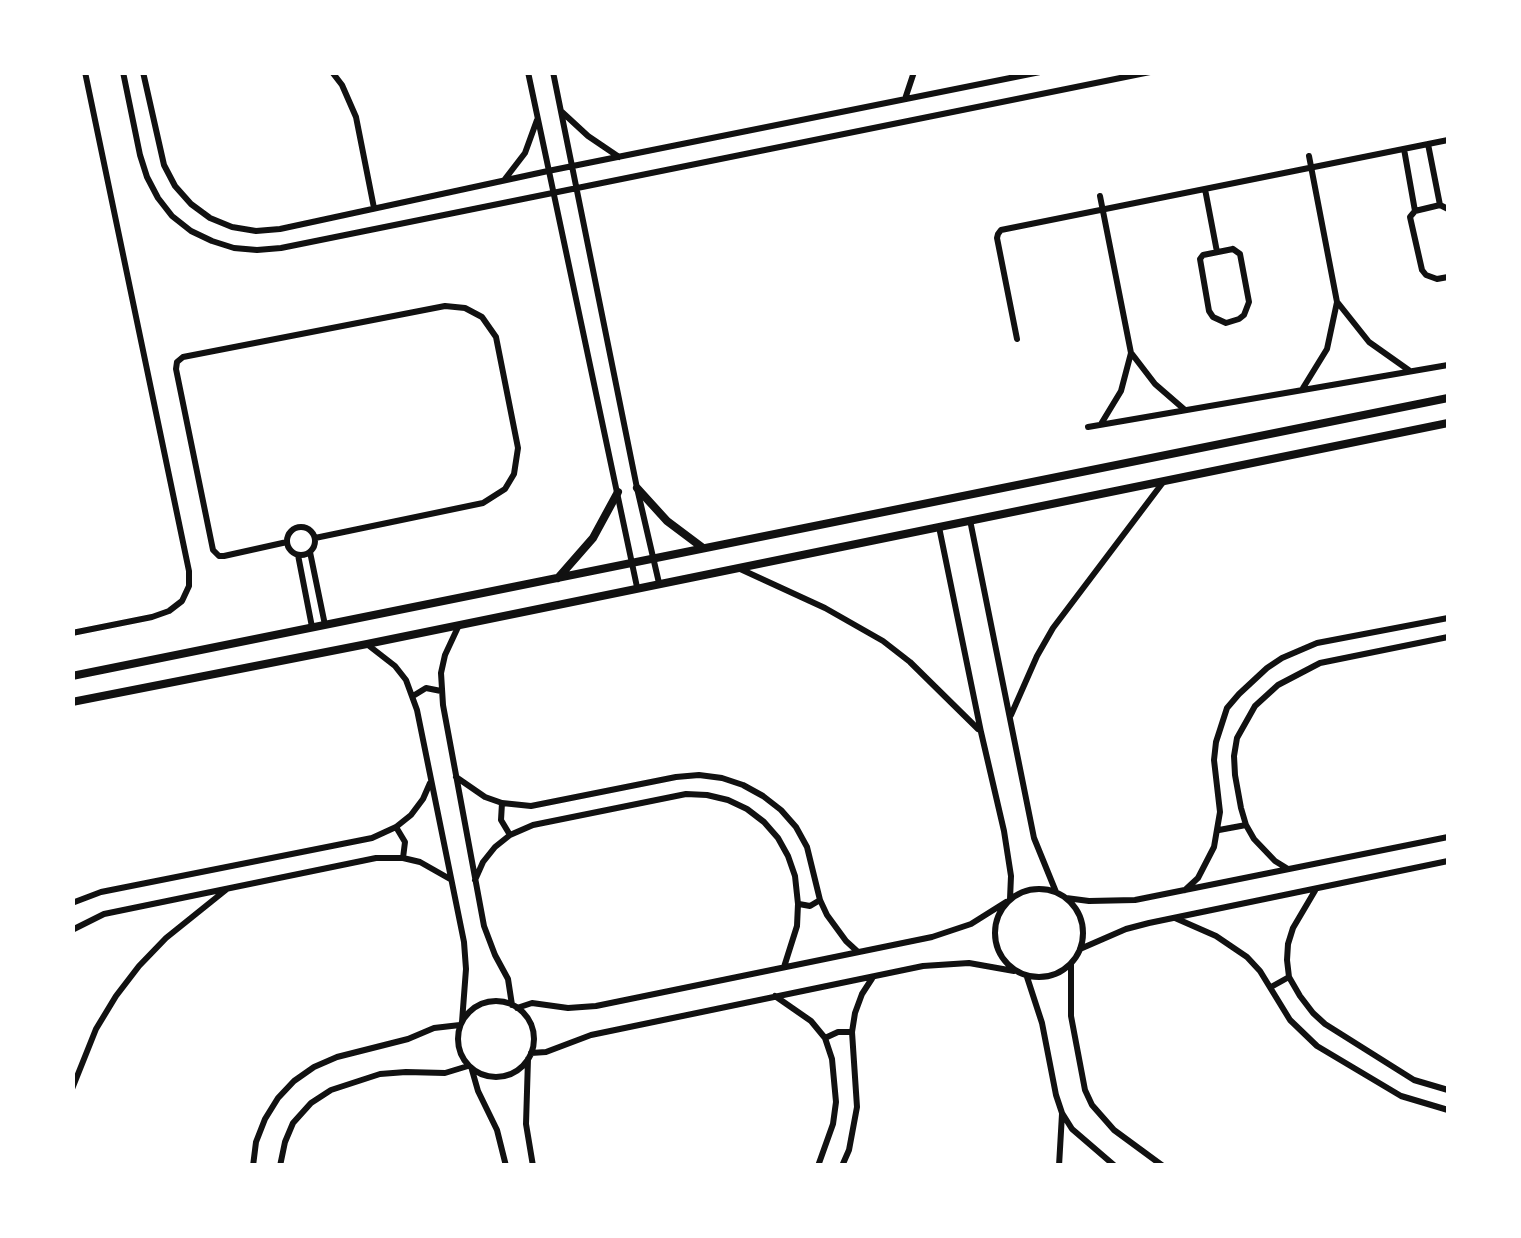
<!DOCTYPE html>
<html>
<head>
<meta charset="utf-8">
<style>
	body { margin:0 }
	#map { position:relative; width:1521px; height:1238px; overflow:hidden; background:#fff; font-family:"IBM Plex Sans",sans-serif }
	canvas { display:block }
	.frame { position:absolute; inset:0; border:75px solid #fff; pointer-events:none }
</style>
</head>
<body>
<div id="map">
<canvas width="1521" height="1238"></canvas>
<div class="frame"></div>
</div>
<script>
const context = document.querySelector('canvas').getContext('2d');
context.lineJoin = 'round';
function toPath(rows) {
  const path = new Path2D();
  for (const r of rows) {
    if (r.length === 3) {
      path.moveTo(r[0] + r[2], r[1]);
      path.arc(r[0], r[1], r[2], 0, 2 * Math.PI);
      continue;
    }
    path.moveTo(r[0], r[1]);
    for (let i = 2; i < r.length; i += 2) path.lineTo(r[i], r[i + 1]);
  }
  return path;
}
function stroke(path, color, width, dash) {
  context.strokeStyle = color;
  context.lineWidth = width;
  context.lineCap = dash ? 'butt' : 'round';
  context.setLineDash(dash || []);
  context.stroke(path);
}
stroke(toPath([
	[123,72,140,155,147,177,158,198,172,216,191,231,212,241,234,248,257,250,281,248,1150,72],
	[143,72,164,165,175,186,191,204,210,218,232,227,256,231,280,229,548,171,1040,72],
	[332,72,342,85,356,117,374,208],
	[528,72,637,587],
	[553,72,637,488,659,583],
	[905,99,914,72],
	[562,112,588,136,619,157],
	[1428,144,1440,205],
	[1404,149,1415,211],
	[505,179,525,153,537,120],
	[1205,189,1217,252],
	[1100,196,1131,353,1121,391,1101,424],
	[1448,209,1440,205,1415,211,1410,217,1422,270,1426,275,1437,279,1448,277],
	[1233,249,1240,254,1249,302,1244,315,1239,319,1226,323,1213,317,1209,311,1200,259,1203,255,1233,249],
	[1338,303,1369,342,1410,371],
	[1017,339,997,238,998,234,1001,230,1448,140],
	[1132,354,1155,384,1185,410],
	[1303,388,1327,349,1337,302,1309,156],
	[1088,427,1448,365],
	[970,520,1034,838,1056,892],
	[301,541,14],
	[939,527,981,732,1004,831,1011,876,1010,899],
	[287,542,224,556,219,556,213,550,176,369,177,362,183,357,445,306,465,308,482,317,496,337,518,448,514,474,505,489,483,503,315,538],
	[310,552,325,625],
	[298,555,312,627],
	[738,568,825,608,883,641,910,662,978,729],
	[459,625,445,655,441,673,443,705,484,926,495,955,508,979,512,1005],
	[72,633,152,617,169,611,182,601,189,586,189,571,85,72],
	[368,645,395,666,406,680,417,710,464,942,466,969,462,1022],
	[413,696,426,688,441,691],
	[1011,715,1037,656,1053,628,1164,481],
	[456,777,485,797,502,803,531,806,676,777,699,775,722,778,743,785,763,796,781,810,796,827,807,847,820,900,827,915,846,941,858,952],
	[502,803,501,820,510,835],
	[396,827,405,842,403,858],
	[1219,830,1246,825],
	[1288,869,1275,861,1254,839,1246,825,1241,808,1235,775,1234,756,1237,738,1255,706,1278,685,1320,663,1448,637],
	[475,880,483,862,495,847,510,835,533,825,686,794,707,795,728,800,747,809,764,822,778,838,788,856,795,876,798,904,797,926,784,967],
	[1039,933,44],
	[1316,889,1293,928,1288,944,1287,960,1289,977,1300,996,1313,1013,1325,1024,1414,1080,1448,1090],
	[1185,890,1198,878,1214,847,1220,812,1214,760,1216,742,1227,708,1239,694,1267,668,1282,658,1317,643,1448,618],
	[1066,898,1089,901,1135,900,1448,837],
	[72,903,101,892,372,838,396,827,411,815,423,799,430,783],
	[799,904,810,906,820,900],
	[1175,918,1216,936,1247,957,1260,971,1290,1020,1317,1046,1401,1096,1448,1110],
	[72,930,104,914,376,858,403,858,420,862,450,879],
	[1080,949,1126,929,1149,923,1448,861],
	[1071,964,1071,1016,1085,1090,1092,1105,1114,1130,1163,1166],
	[1027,977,1042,1023,1056,1095,1062,1113,1072,1129,1115,1166],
	[1271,987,1289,977],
	[775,996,811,1021,825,1038,832,1059,836,1102,833,1124,818,1166],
	[496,1039,38],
	[517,1008,532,1003,568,1008,596,1006,932,937,971,924,1006,902],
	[825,1038,838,1032,852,1032],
	[531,1053,546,1052,591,1035,923,966,969,963,1014,971],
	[528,1059,526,1124,533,1166],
	[472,1070,478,1091,497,1130,506,1166],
	[72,1089,96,1029,116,996,139,966,166,938,227,889],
	[253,1166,256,1142,265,1119,278,1098,294,1081,314,1067,337,1057,408,1039,434,1028,460,1025],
	[280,1166,285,1142,293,1123,311,1103,331,1090,380,1074,406,1072,445,1073,468,1066],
	[842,1166,849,1150,857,1107,852,1032,855,1013,862,994,873,977],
	[1059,1166,1062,1114]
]), '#111', 6);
stroke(toPath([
	[637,488,667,521,703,548],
	[558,578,593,538,618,492],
	[72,676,1448,398],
	[72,702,367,644,1448,423]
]), '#111', 8);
</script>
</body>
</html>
